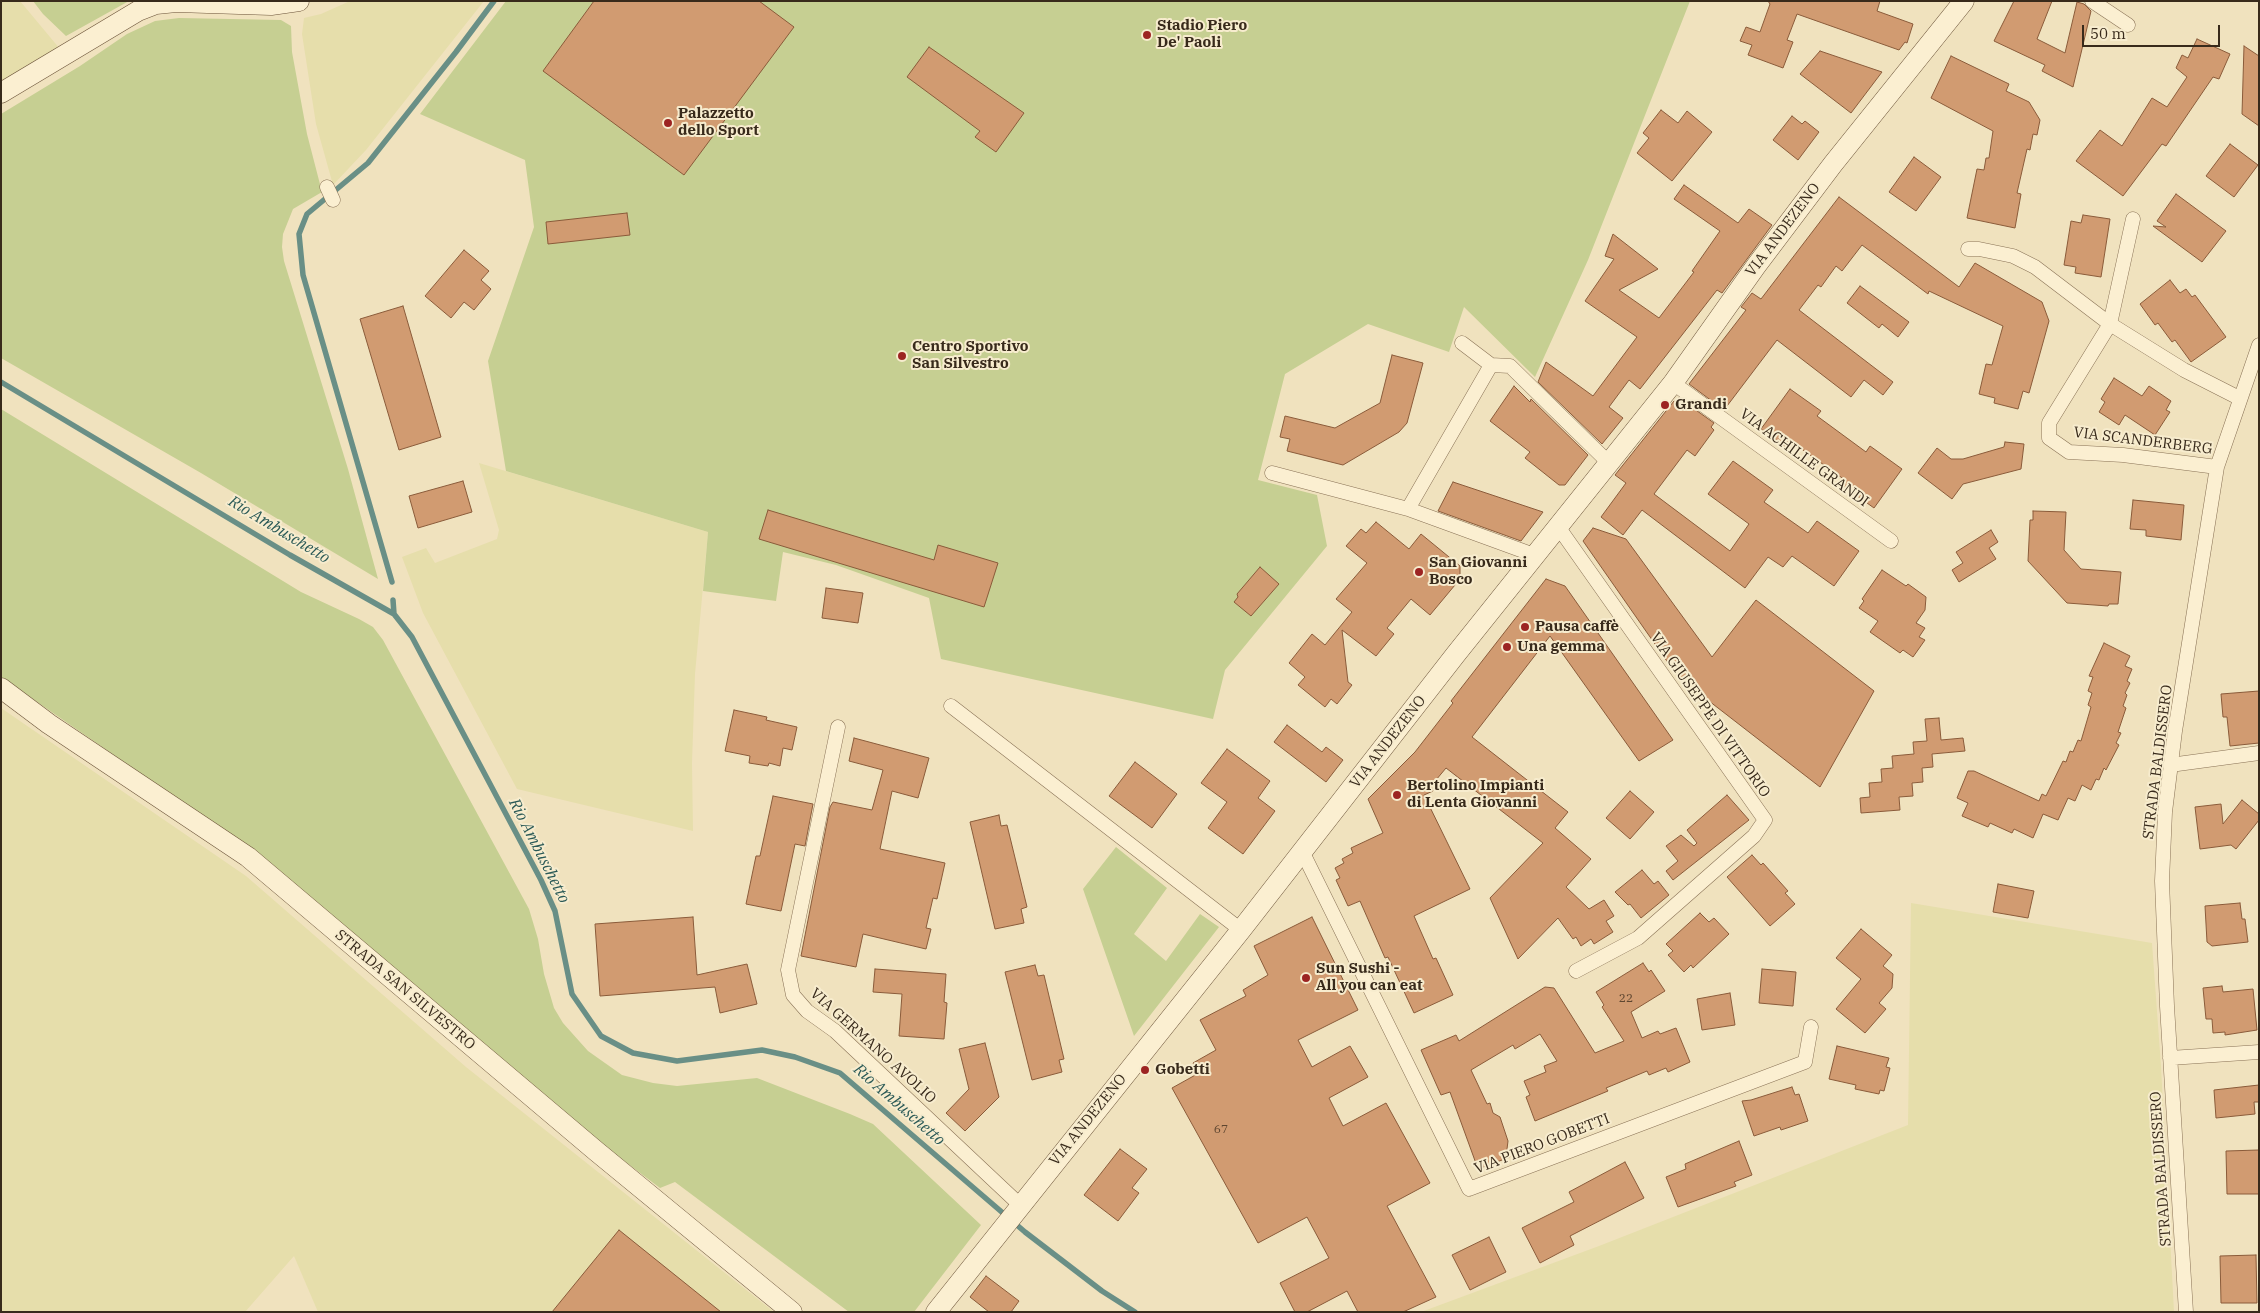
<!DOCTYPE html>
<html>
<head>
<meta charset="utf-8">
<style>
	body { margin:0 }
	#map { position:relative; width:2260px; height:1313px; overflow:hidden; background:#f0e2be; font-family:"IBM Plex Serif",serif }
	canvas { display:block }
	.frame { position:absolute; inset:0; border:2px solid #382a1b; pointer-events:none }
	.scale { position:absolute; left:2082px; top:25px; width:138px; height:22px; box-sizing:border-box; border:2px solid #382a1b; border-top:0; padding-left:6px; font-size:15px; line-height:18px; white-space:nowrap; color:#382a1b; -webkit-text-stroke:4px #f7ecce; paint-order:stroke }
</style>
</head>
<body>
<div id="map">
<canvas width="2260" height="1313"></canvas>
<div class="frame"></div>
<div class="scale">50 m</div>
</div>
<script>
const context = document.querySelector('canvas').getContext('2d');
context.lineJoin = 'round';
function fillPath(path, color) {
  context.fillStyle = color;
  context.fill(path, 'evenodd');
}
function toPath(rows) {
  const path = new Path2D();
  for (const r of rows) {
    path.moveTo(r[0], r[1]);
    for (let i = 2; i < r.length; i += 2) path.lineTo(r[i], r[i + 1]);
  }
  return path;
}
function stroke(path, color, width, dash) {
  context.strokeStyle = color;
  context.lineWidth = width;
  context.lineCap = dash ? 'butt' : 'round';
  context.setLineDash(dash || []);
  context.stroke(path);
}
function drawText(font, color, halo, rows, align = 'center') {
  context.font = font + ' "IBM Plex Serif",serif';
  context.lineWidth = 4;
  context.setLineDash([]);
  context.textBaseline = 'middle';
  context.strokeStyle = halo;
  context.fillStyle = color;
  for (const [text, x, y, turn = 0] of rows) {
    context.save();
    context.translate(x, y);
    context.rotate((+turn || 0) * Math.PI / 180);
    context.textAlign = isNaN(turn) ? turn : align;
    if (halo) context.strokeText(text, 0, 0);
    context.fillText(text, 0, 0);
    context.restore();
  }
}
fillPath(toPath([
	[1,1,20,1,65,55,1,89],
	[350,1,484,1,366,150,333,185,316,124,302,34,304,18,321,14],
	[479,463,708,532,695,674,692,763,693,831,517,789,423,613,402,557,426,548,435,563,497,539,499,530],
	[1,708,246,876,466,1067,774,1312,318,1312,294,1256,245,1312,1,1312],
	[1911,903,2152,943,2161,1066,2174,1312,1421,1312,1599,1246,1908,1125]
]), '#e6deab');
fillPath(toPath([
	[33,1,129,1,66,36,43,14],
	[506,1,1690,1,1588,260,1535,377,1464,307,1449,352,1368,324,1285,374,1258,480,1317,495,1327,546,1225,670,1213,719,941,659,929,598,836,565,783,552,776,601,703,591,708,532,506,471,488,361,534,227,525,160,420,114],
	[179,18,281,20,291,26,292,52,307,134,322,192,293,209,283,234,282,247,284,261,348,469,378,579,201,473,1,358,1,114,80,66,127,34,155,21],
	[1,409,301,592,359,619,373,627,383,640,529,909,538,939,544,974,554,1008,563,1023,588,1051,622,1075,653,1083,677,1086,757,1078,850,1114,873,1124,981,1225,914,1312,849,1312,675,1182,660,1188,603,1145,254,852,1,677],
	[1116,847,1167,888,1134,934,1166,961,1200,914,1219,927,1134,1036,1083,889]
]), '#c6cf92');
stroke(toPath([
	[1,382,290,555,394,614,412,637,541,880,555,911,572,994,601,1036,633,1053,677,1061,762,1050,795,1057,840,1073,1025,1232,1102,1291,1135,1312],
	[392,582,303,275,299,234,307,214,368,163,456,52,494,1],
	[393,600,394,614]
]), '#698f86', 5.5);
const building = toPath([
	[594,1,759,1,794,27,684,175,543,71,594,1],
	[1768,1,1880,1,1877,11,1913,24,1907,43,1905,42,1899,50,1797,14,1787,40,1793,42,1783,68,1748,55,1752,45,1740,41,1746,27,1760,32,1770,4,1768,1],
	[2014,1,2052,1,2037,39,2065,53,2077,2,2084,4,2091,11,2073,87,2042,71,2045,65,1994,41,2014,1],
	[2197,39,2230,54,2219,79,2213,77,2166,146,2162,144,2123,196,2076,161,2100,130,2122,146,2152,98,2167,107,2187,77,2176,68,2182,55,2188,58,2197,39],
	[2244,46,2259,56,2259,126,2242,114,2244,46],
	[929,47,1024,113,996,152,975,137,980,131,907,77,929,47],
	[1820,51,1882,72,1851,113,1800,74,1820,51],
	[1951,56,2009,84,2006,91,2029,102,2040,120,2037,135,2033,134,2030,150,2027,149,2017,193,2021,194,2015,228,1967,218,1977,169,1984,170,1986,158,1989,158,1993,131,1931,98,1951,56],
	[1661,110,1678,123,1687,111,1712,132,1672,181,1637,153,1649,138,1643,133,1661,110],
	[1792,116,1802,124,1805,121,1819,132,1798,160,1773,140,1792,116],
	[2230,144,2258,165,2234,197,2206,176,2230,144],
	[1914,157,1941,177,1916,211,1889,192,1914,157],
	[1684,185,1738,223,1749,209,1772,225,1722,293,1717,290,1640,389,1629,380,1609,407,1623,418,1602,444,1538,382,1546,362,1593,396,1637,337,1585,301,1614,259,1605,256,1613,234,1658,269,1619,290,1659,318,1694,272,1692,271,1720,231,1674,199,1684,185],
	[2176,194,2226,231,2202,262,2153,226,2166,227,2157,221,2176,194],
	[1839,197,1959,287,1975,263,2042,302,2049,321,2029,393,2023,391,2018,409,1994,403,1995,398,1979,394,1986,364,1992,365,2003,326,1929,291,1928,294,1862,245,1842,271,1836,266,1821,287,1818,285,1799,310,1893,382,1883,395,1864,380,1851,397,1777,340,1724,410,1689,384,1746,310,1741,307,1752,293,1761,299,1839,197],
	[627,213,630,235,548,244,546,222,627,213],
	[2083,215,2110,219,2101,277,2075,273,2076,267,2064,265,2071,221,2081,223,2083,215],
	[464,250,489,271,481,280,491,289,474,310,464,302,451,318,425,296,464,250],
	[2170,280,2180,293,2186,289,2192,297,2195,295,2226,337,2191,362,2175,340,2172,342,2158,323,2155,325,2140,304,2170,280],
	[1860,286,1909,322,1898,337,1882,324,1879,328,1847,303,1860,286],
	[403,306,441,437,399,450,360,319,403,306],
	[1392,355,1423,363,1407,423,1399,432,1343,465,1287,451,1290,439,1280,437,1285,416,1335,428,1380,403,1392,355],
	[2114,378,2142,396,2149,386,2171,401,2166,410,2170,412,2155,435,2125,415,2119,425,2099,412,2105,402,2101,399,2114,378],
	[1514,386,1530,402,1531,399,1588,455,1565,485,1559,485,1525,458,1530,452,1490,421,1514,386],
	[1790,389,1821,411,1817,416,1866,452,1870,446,1902,469,1874,508,1842,485,1845,480,1796,445,1791,451,1761,429,1790,389],
	[1679,398,1714,423,1711,427,1714,430,1695,456,1687,450,1654,494,1730,551,1749,524,1708,494,1733,461,1773,490,1764,502,1808,533,1817,521,1859,551,1834,586,1792,556,1783,567,1768,557,1745,588,1642,510,1623,535,1601,517,1626,483,1615,475,1674,401,1676,402,1679,398],
	[2005,442,2024,444,2021,469,1963,484,1952,499,1918,473,1937,448,1951,459,1963,459,2004,447,2005,442],
	[463,481,472,512,418,528,409,496,463,481],
	[1453,482,1543,512,1521,541,1438,511,1453,482],
	[2133,500,2184,505,2181,540,2146,536,2146,530,2130,529,2133,500],
	[768,510,934,560,938,545,998,563,984,607,759,539,768,510],
	[2033,511,2066,512,2064,550,2081,569,2121,572,2118,604,2109,604,2108,606,2067,603,2028,561,2030,520,2033,520,2033,511],
	[1376,522,1409,549,1421,534,1460,566,1460,579,1430,615,1411,599,1387,628,1394,634,1376,656,1342,630,1348,682,1352,685,1337,704,1331,699,1325,707,1298,685,1305,677,1289,663,1312,634,1325,645,1352,612,1336,599,1367,563,1346,546,1361,529,1366,533,1376,522],
	[1593,528,1626,539,1712,657,1756,600,1874,691,1820,787,1678,677,1583,541,1593,528],
	[1991,530,1998,542,1989,548,1996,559,1959,582,1952,570,1963,563,1956,552,1991,530],
	[1260,567,1279,584,1251,616,1234,602,1238,597,1237,594,1260,567],
	[1882,570,1906,586,1908,584,1926,597,1925,610,1916,623,1925,628,1919,637,1925,640,1913,657,1903,650,1900,653,1870,632,1878,621,1859,608,1864,601,1862,599,1882,570],
	[1546,579,1565,586,1673,740,1639,761,1550,636,1472,737,1568,812,1555,828,1591,859,1566,887,1589,909,1604,900,1614,916,1606,921,1613,932,1594,944,1591,939,1581,946,1576,937,1573,939,1558,918,1518,959,1490,898,1543,843,1446,768,1431,786,1433,791,1424,795,1470,889,1414,916,1433,959,1436,958,1453,995,1414,1013,1388,957,1385,958,1360,901,1348,906,1336,880,1340,878,1335,868,1344,863,1342,859,1353,853,1351,848,1383,833,1368,799,1415,752,1453,703,1451,701,1546,579],
	[826,588,863,593,858,623,822,618,826,588],
	[2104,643,2130,656,2125,666,2132,669,2127,681,2130,683,2125,693,2127,695,2123,706,2126,708,2118,732,2121,733,2116,743,2119,745,2106,770,2104,768,2099,780,2096,779,2091,790,2082,785,2075,801,2068,798,2058,820,2043,814,2033,838,2014,829,2012,833,1990,823,1988,827,1962,816,1968,803,1957,798,1968,771,1974,771,2039,801,2042,794,2046,796,2063,761,2066,762,2070,751,2073,752,2078,740,2081,741,2091,707,2088,705,2092,693,2088,691,2093,677,2089,676,2104,643],
	[2259,691,2259,743,2230,746,2227,717,2223,717,2221,694,2259,691],
	[734,710,767,717,766,720,797,727,792,750,783,748,780,766,769,763,768,766,749,763,750,756,725,751,734,710],
	[1939,718,1941,740,1963,738,1965,751,1932,754,1933,767,1922,768,1923,782,1912,783,1913,796,1899,797,1900,810,1861,813,1860,798,1870,797,1869,783,1882,782,1881,769,1893,768,1892,756,1914,754,1913,742,1927,741,1925,719,1939,718],
	[1287,725,1322,752,1326,747,1343,760,1326,782,1274,742,1287,725],
	[854,738,929,758,918,798,892,791,880,849,945,863,937,899,933,898,926,928,931,929,926,949,863,934,856,967,801,956,830,807,833,802,872,810,883,770,849,761,854,738],
	[1227,749,1270,781,1258,798,1275,811,1243,854,1208,828,1227,802,1201,783,1227,749],
	[1135,762,1177,794,1152,828,1109,796,1135,762],
	[1630,791,1654,812,1630,839,1606,818,1630,791],
	[1727,795,1749,820,1673,880,1666,871,1678,861,1666,846,1681,835,1694,846,1697,843,1687,830,1727,795],
	[773,796,813,804,805,846,795,844,781,911,746,904,756,856,760,856,773,796],
	[2242,800,2259,814,2259,820,2236,849,2231,845,2200,849,2195,807,2221,804,2223,824,2242,800],
	[999,815,1001,826,1007,825,1027,907,1021,909,1024,923,995,929,970,822,999,815],
	[1752,855,1761,865,1763,863,1788,891,1785,893,1795,904,1770,926,1727,877,1752,855],
	[1642,870,1654,884,1658,881,1669,895,1641,918,1630,904,1628,905,1615,892,1642,870],
	[1998,884,2034,891,2028,918,1993,912,1998,884],
	[2240,903,2242,919,2245,919,2248,942,2212,946,2207,942,2205,906,2240,903],
	[1700,913,1709,922,1714,918,1729,934,1693,968,1691,965,1684,972,1668,955,1673,951,1666,944,1700,913],
	[693,917,697,975,747,964,757,1004,720,1013,715,987,600,996,595,924,693,917],
	[1312,917,1358,1010,1298,1040,1312,1067,1350,1046,1368,1077,1329,1098,1343,1126,1386,1103,1430,1183,1387,1206,1436,1297,1403,1312,1358,1312,1347,1291,1307,1312,1295,1312,1280,1283,1329,1258,1307,1217,1258,1243,1172,1088,1199,1073,1193,1063,1216,1050,1200,1020,1246,996,1243,990,1268,975,1254,946,1312,917],
	[1861,929,1892,955,1883,966,1893,974,1892,988,1879,1003,1886,1009,1865,1033,1836,1009,1861,979,1836,958,1861,929],
	[1643,963,1649,972,1651,970,1665,991,1631,1012,1642,1038,1658,1031,1660,1034,1676,1028,1690,1062,1668,1072,1666,1068,1649,1075,1647,1071,1606,1088,1608,1091,1535,1121,1526,1097,1530,1095,1524,1081,1546,1072,1544,1066,1557,1061,1540,1034,1515,1049,1513,1045,1471,1070,1487,1104,1490,1103,1493,1113,1500,1117,1508,1141,1507,1149,1510,1157,1478,1169,1450,1092,1441,1095,1421,1050,1456,1035,1459,1041,1545,987,1554,988,1595,1053,1624,1041,1602,1007,1604,1005,1596,992,1643,963],
	[1035,965,1038,976,1044,975,1064,1059,1059,1060,1062,1072,1032,1080,1005,972,1035,965],
	[875,969,946,974,944,1002,947,1003,944,1039,899,1036,902,994,873,992,875,969],
	[1762,969,1796,972,1793,1006,1759,1003,1762,969],
	[2222,986,2223,992,2253,989,2257,1030,2225,1035,2225,1032,2213,1033,2212,1019,2206,1019,2203,988,2222,986],
	[1730,993,1735,1025,1702,1030,1697,999,1730,993],
	[985,1043,999,1097,965,1131,946,1113,969,1089,959,1049,985,1043],
	[1837,1046,1889,1058,1886,1067,1890,1068,1884,1091,1880,1090,1879,1094,1855,1089,1856,1085,1829,1079,1837,1046],
	[2259,1085,2259,1102,2254,1102,2255,1114,2216,1118,2214,1090,2259,1085],
	[1792,1087,1795,1095,1799,1094,1808,1121,1781,1130,1780,1127,1754,1136,1742,1101,1751,1100,1792,1087],
	[1739,1141,1752,1175,1734,1182,1736,1186,1678,1207,1666,1177,1686,1169,1685,1164,1739,1141],
	[1120,1149,1147,1169,1132,1188,1139,1193,1118,1221,1084,1195,1120,1149],
	[2259,1150,2259,1194,2227,1194,2226,1151,2259,1150],
	[1625,1162,1644,1198,1570,1236,1574,1245,1540,1263,1522,1228,1574,1202,1569,1192,1625,1162],
	[619,1230,721,1312,552,1312,619,1230],
	[1489,1237,1506,1272,1470,1290,1452,1255,1489,1237],
	[2256,1255,2257,1303,2221,1303,2220,1256,2256,1255],
	[986,1276,1019,1301,1011,1312,989,1312,970,1297,986,1276]
]);
fillPath(building, '#d19b71');
stroke(building, '#8a5b3a', 1);
const street = toPath([
	[2092,1,2128,25],
	[327,187,333,200],
	[1968,249,1979,249,2013,256,2035,267,2110,324,2133,219],
	[1462,343,1491,365],
	[1673,383,1891,541],
	[2217,467,2123,455,2069,452,2049,438,2049,423,2110,324,2184,370,2239,398],
	[1272,473,1408,509],
	[1559,528,1765,820,1754,836,1638,938,1576,971],
	[1537,556,1408,509,1491,365,1510,366,1609,463],
	[951,706,1241,930],
	[838,727,788,970,793,995,807,1011,835,1031,1020,1205],
	[2170,765,2259,753],
	[1302,851,1469,1189,1805,1062,1811,1027],
	[2170,1058,2259,1052],
	[2186,1312,2167,1006,2162,881,2165,812,2175,731,2217,467,2259,345]
]);
const secondary = toPath([
	[1,93,138,11,156,4,176,2,271,5,299,1],
	[1,688,49,724,248,857,596,1151,792,1312],
	[936,1312,1241,930,1456,654,1673,383,1756,266,1833,164,1964,1]
]);
stroke(street, '#897256', 15);
stroke(secondary, '#6b5339', 21);
stroke(street, '#fbefd1', 14);
stroke(secondary, '#fbefd1', 20);
for (const [x, y, r, color] of [
	[1147,35,5,"#9c2422"],
	[668,123,5,"#9c2422"],
	[902,356,5,"#9c2422"],
	[1665,405,5,"#9c2422"],
	[1419,572,5,"#9c2422"],
	[1525,627,5,"#9c2422"],
	[1507,647,5,"#9c2422"],
	[1397,795,5,"#9c2422"],
	[1306,978,5,"#9c2422"],
	[1145,1070,5,"#9c2422"]
]) {
  const dot = new Path2D();
  dot.arc(x, y, r, 0, 2 * Math.PI);
  context.fillStyle = color;
  context.fill(dot);
  stroke(dot, '#f7ecce', 2);
}
drawText('12px', '#5e4630', null, [
	["22",1626,999],
	["67",1221,1130]
]);
drawText('bold 15px', '#382a1b', '#f7ecce', [
	["Stadio Piero",1157,26],
	["De' Paoli",1157,43],
	["Palazzetto",678,114],
	["dello Sport",678,131],
	["Centro Sportivo",912,347],
	["San Silvestro",912,364],
	["Grandi",1675,405],
	["San Giovanni",1429,563],
	["Bosco",1429,580],
	["Pausa caffè",1535,627],
	["Una gemma",1517,647],
	["Bertolino Impianti",1407,786],
	["di Lenta Giovanni",1407,803],
	["Sun Sushi -",1316,969],
	["All you can eat",1316,986],
	["Gobetti",1155,1070]
], 'left');
drawText('15px', '#382a1b', '#f7ecce', [
	["VIA ANDEZENO",1783,230,-53],
	["VIA SCANDERBERG",2143,441,7],
	["VIA ACHILLE GRANDI",1804,458,36],
	["VIA GIUSEPPE DI VITTORIO",1710,715,55],
	["VIA ANDEZENO",1388,742,-52],
	["STRADA BALDISSERO",2158,762,-83],
	["STRADA SAN SILVESTRO",405,990,40],
	["VIA GERMANO AVOLIO",873,1046,42],
	["VIA ANDEZENO",1088,1120,-51],
	["VIA PIERO GOBETTI",1542,1144,-21],
	["STRADA BALDISSERO",2161,1169,-94]
]);
drawText('italic 16px', '#2a5956', '#f7ecce', [
	["Rio Ambuschetto",279,530,31],
	["Rio Ambuschetto",539,851,63],
	["Rio Ambuschetto",899,1105,41]
]);
</script>
</body>
</html>
